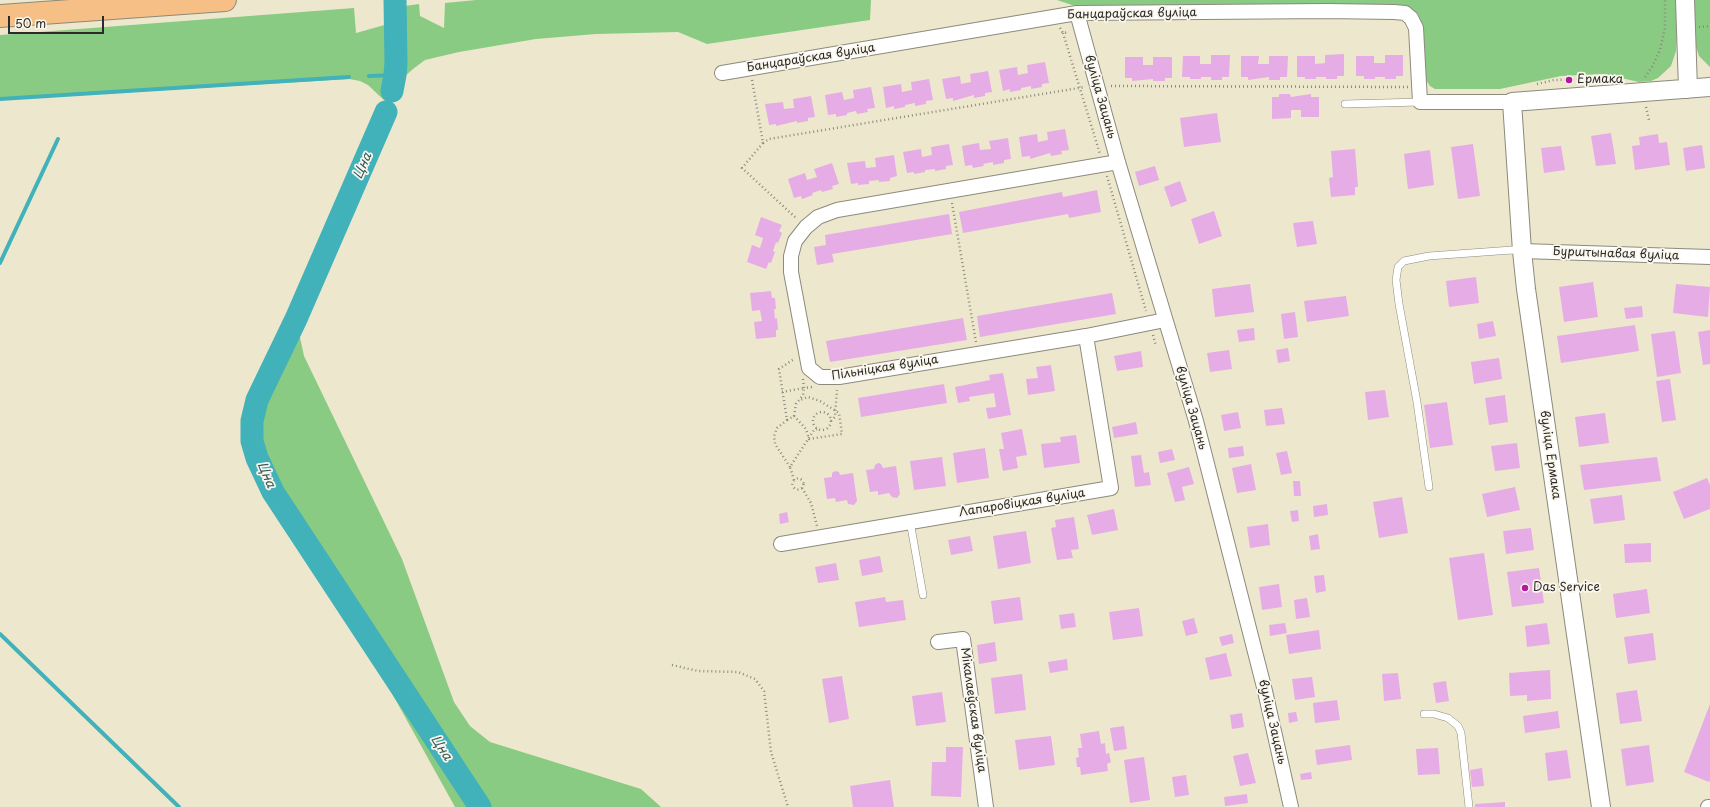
<!DOCTYPE html>
<html>
<head>
<meta charset="utf-8">
<style>
	body { margin:0 }
	#map { position:relative; width:1710px; height:807px; overflow:hidden; background:#ede8cd; font-family:"Playpen Sans",sans-serif }
	canvas { display:block }
	.scale { position:absolute; left:8px; top:16px; width:96px; height:18px; box-sizing:border-box; border:2px solid #2b2b2b; border-top:0; padding-left:5px; font-size:12px; line-height:14px; white-space:nowrap; color:#2b2b2b; -webkit-text-stroke:3px #fbf7ec; paint-order:stroke }
</style>
</head>
<body>
<div id="map">
<canvas width="1710" height="807"></canvas>
<div class="scale">50 m</div>
</div>
<script>
const context = document.querySelector('canvas').getContext('2d');
context.lineJoin = 'round';
function fillPath(path, color) {
  context.fillStyle = color;
  context.fill(path, 'evenodd');
}
function toPath(rows) {
  const path = new Path2D();
  for (const r of rows) {
    if (r.length === 3) {
      path.moveTo(r[0] + r[2], r[1]);
      path.arc(r[0], r[1], r[2], 0, 2 * Math.PI);
      continue;
    }
    path.moveTo(r[0], r[1]);
    for (let i = 2; i < r.length; i += 2) path.lineTo(r[i], r[i + 1]);
  }
  return path;
}
function stroke(path, color, width, dash) {
  context.strokeStyle = color;
  context.lineWidth = width;
  context.lineCap = dash ? 'butt' : 'round';
  context.setLineDash(dash || []);
  context.stroke(path);
}
function drawText(font, color, halo, rows, align = 'center') {
  context.font = font + ' "Playpen Sans",sans-serif';
  context.lineWidth = 3.5;
  context.setLineDash([]);
  context.textBaseline = 'middle';
  context.strokeStyle = halo;
  context.fillStyle = color;
  for (const [text, x, y, turn = 0] of rows) {
    context.save();
    context.translate(x, y);
    context.rotate((+turn || 0) * Math.PI / 180);
    context.textAlign = isNaN(turn) ? turn : align;
    if (halo) context.strokeText(text, 0, 0);
    context.fillText(text, 0, 0);
    context.restore();
  }
}
fillPath(toPath([
	[476,0,871,0,870,20,707,44,678,32,596,34,536,39,459,52,425,60,413,69,404,77,389,105,368,85,360,81,349,79,0,100,0,35,354,8,356,33,388,24,397,7,419,4,420,16,444,28,445,3],
	[1057,0,1676,0,1677,33,1676,51,1671,66,1658,78,1651,81,1639,82,1603,74,1561,76,1500,89,1435,89,1430,86,1426,80,1423,29,1418,14,1404,5,1075,6],
	[1692,0,1710,0,1710,67,1699,56,1696,47],
	[296,319,304,356,402,559,454,702,470,726,490,742,641,789,661,807,455,807,364,643,273,492,257,458,252,441,252,421,257,400]
]), '#8acb83');
stroke(toPath([
	[369,76,395,75],
	[0,99,349,77],
	[0,263,58,139],
	[0,634,179,807]
]), '#41b1ba', 4);
stroke(toPath([
	[392,91,395,75,396,63,395,0],
	[386,112,296,319,257,400,252,421,252,441,257,458,273,492,480,807]
]), '#41b1ba', 23);
fillPath(toPath([
	[1344,54,1344,76,1337,76,1337,79,1326,79,1326,77,1316,77,1316,79,1305,79,1305,77,1297,77,1297,56,1315,56,1315,64,1325,63,1325,55],
	[1211,55,1230,55,1229,77,1222,77,1222,80,1211,80,1211,77,1201,77,1201,79,1190,79,1190,77,1182,77,1183,56,1200,56,1200,64,1211,64],
	[1385,55,1403,55,1403,76,1396,76,1396,79,1385,79,1385,77,1375,77,1375,79,1364,79,1364,76,1356,76,1356,56,1374,56,1374,63,1385,63],
	[1241,56,1259,56,1258,64,1269,64,1269,56,1288,56,1287,77,1280,77,1280,80,1269,80,1269,77,1248,80,1248,77,1241,77],
	[1125,57,1143,57,1143,65,1153,65,1153,57,1172,57,1172,78,1165,78,1165,81,1153,81,1153,79,1132,81,1132,78,1125,78],
	[1045,62,1049,83,1042,84,1042,87,1031,89,1031,86,1021,88,1021,90,1010,92,1010,89,1003,91,999,70,1017,67,1018,75,1028,73,1027,65],
	[988,71,992,92,985,93,985,96,974,98,974,95,953,101,953,98,946,99,942,79,960,76,961,84,971,82,970,74],
	[929,79,933,100,926,101,926,104,915,106,915,103,905,105,905,107,894,109,894,106,886,108,883,87,901,84,902,92,912,90,911,82],
	[871,87,875,108,867,109,868,112,857,114,856,111,847,113,847,115,836,117,836,114,828,115,825,95,842,92,844,100,854,98,853,90],
	[1279,94,1290,94,1291,97,1311,94,1311,97,1319,97,1319,117,1301,117,1301,110,1291,110,1291,118,1272,119,1272,97,1279,97],
	[811,96,815,117,808,118,808,121,797,123,797,121,776,126,776,124,769,125,765,104,783,102,784,109,794,108,793,99],
	[1217,113,1221,142,1184,147,1180,118],
	[1065,129,1069,150,1061,151,1062,154,1051,156,1050,153,1030,159,1030,156,1022,157,1019,137,1037,134,1038,142,1048,140,1047,132],
	[1611,133,1616,164,1596,166,1591,136],
	[1658,134,1659,143,1667,142,1670,165,1635,170,1632,146,1640,145,1639,137],
	[1008,138,1011,159,1004,160,1004,163,993,165,993,162,983,164,984,166,973,168,972,165,965,166,962,146,979,143,980,150,991,149,989,141],
	[949,144,953,165,946,166,946,169,935,171,935,169,925,170,925,172,914,174,914,172,907,173,903,152,921,149,922,157,932,155,931,147],
	[1473,144,1480,196,1458,199,1451,147],
	[1702,145,1705,168,1686,171,1683,148],
	[1561,146,1565,170,1544,173,1541,148],
	[1355,149,1358,187,1355,187,1355,195,1331,197,1329,178,1333,177,1331,151],
	[1430,150,1434,185,1408,189,1404,154],
	[894,155,897,176,890,178,890,181,879,182,879,180,869,181,869,184,858,185,858,183,851,184,847,163,865,161,866,168,876,167,875,158],
	[832,163,839,184,832,186,833,189,822,192,821,190,812,193,813,195,802,199,801,196,794,198,788,179,805,173,807,180,817,177,814,169],
	[1155,166,1159,180,1139,186,1135,172],
	[1180,181,1187,201,1171,207,1164,187],
	[1097,190,1101,212,1069,218,1068,214,963,233,959,212,1062,192,1063,197],
	[1214,211,1222,236,1199,244,1191,219],
	[949,214,952,234,832,254,834,262,817,265,814,247,826,245,825,235],
	[761,217,782,225,779,231,782,233,778,243,776,242,773,251,775,252,771,263,769,262,766,269,747,262,752,245,760,248,763,238,755,235],
	[1313,221,1317,244,1297,247,1293,223],
	[1476,277,1479,303,1449,307,1446,281],
	[1593,282,1598,317,1564,322,1559,287],
	[1250,284,1254,312,1215,317,1212,289],
	[1676,284,1710,287,1708,317,1673,313],
	[771,291,772,298,775,298,776,309,774,309,775,319,777,318,778,330,776,330,776,337,756,339,754,322,762,321,760,310,752,311,750,293],
	[1112,293,1116,314,980,337,977,316],
	[1346,296,1349,316,1307,322,1304,301],
	[1642,306,1643,317,1626,319,1624,308],
	[1295,312,1298,337,1284,339,1281,314],
	[963,318,967,340,830,362,826,341],
	[1493,321,1496,336,1479,339,1477,324],
	[1635,325,1639,351,1561,363,1557,336],
	[1254,328,1255,340,1239,342,1237,330],
	[1710,330,1710,364,1703,365,1698,332],
	[1675,331,1681,373,1657,377,1651,334],
	[1288,348,1290,361,1278,363,1276,350],
	[1229,350,1232,369,1210,372,1207,353],
	[1141,351,1143,367,1117,371,1114,356],
	[1499,358,1502,379,1474,384,1471,362],
	[1051,365,1055,391,1028,395,1026,379,1038,378,1036,367],
	[1003,373,1011,415,988,419,986,408,996,407,994,393,969,397,970,401,958,403,955,387,990,380,989,375],
	[1670,379,1676,420,1662,422,1656,381],
	[944,384,947,403,861,417,858,398],
	[1385,390,1389,417,1368,420,1365,392],
	[1505,395,1508,422,1489,425,1485,398],
	[1447,402,1453,445,1430,448,1424,405],
	[1282,408,1285,424,1266,426,1264,410],
	[1238,412,1241,428,1224,431,1221,415],
	[1605,413,1609,443,1579,447,1575,417],
	[1136,422,1138,434,1114,438,1112,427],
	[1022,429,1027,455,1016,457,1018,468,1003,471,999,449,1004,449,1001,433],
	[1076,435,1080,463,1044,468,1041,444,1061,442,1060,437],
	[1517,443,1520,468,1495,471,1491,446],
	[1243,446,1244,456,1229,458,1228,448],
	[985,448,989,478,957,483,953,453],
	[1172,449,1175,460,1160,463,1158,452],
	[1287,451,1292,473,1281,475,1276,453],
	[1141,455,1144,473,1149,472,1151,485,1135,487,1131,456],
	[942,457,946,486,914,490,910,461],
	[1657,457,1661,481,1584,490,1580,465],
	[878,463,881,464,883,468,896,466,900,494,897,498,892,497,889,493,878,495,878,491,870,492,866,470,874,469,875,465],
	[1251,464,1256,490,1237,493,1232,468],
	[1189,467,1194,484,1182,487,1185,500,1175,502,1167,473],
	[835,471,839,472,840,475,853,473,857,501,854,505,848,504,847,500,836,502,835,498,827,499,824,478,832,477,832,473],
	[1707,478,1710,485,1710,509,1684,519,1673,492],
	[1293,481,1300,481,1301,496,1294,496],
	[1515,487,1520,510,1487,517,1482,494],
	[1622,495,1625,520,1594,524,1590,499],
	[1402,497,1408,533,1379,538,1373,502],
	[1327,504,1328,515,1314,517,1313,506],
	[1114,509,1118,530,1092,535,1087,515],
	[1298,510,1299,521,1292,522,1290,511],
	[787,512,789,522,780,524,779,514],
	[1074,517,1079,549,1071,550,1073,558,1057,560,1051,528,1056,527,1055,520],
	[1268,524,1270,545,1250,548,1247,527],
	[1531,528,1534,550,1506,554,1503,531],
	[1026,531,1031,563,998,569,993,536],
	[1318,534,1320,549,1311,550,1309,536],
	[970,536,973,551,951,555,948,540],
	[1651,543,1651,562,1625,563,1624,544],
	[1484,553,1493,615,1458,620,1449,558],
	[880,556,883,572,862,576,859,560],
	[836,563,839,580,818,583,815,567],
	[1539,568,1544,603,1512,607,1507,572],
	[1324,575,1326,591,1316,593,1314,576],
	[1279,584,1282,607,1262,610,1259,587],
	[1647,589,1650,613,1616,618,1613,594],
	[885,597,886,602,903,600,906,620,859,627,855,602],
	[1020,597,1023,620,994,624,991,601],
	[1307,598,1310,617,1296,619,1294,600],
	[1139,608,1143,636,1113,640,1109,612],
	[1074,613,1076,627,1061,629,1059,615],
	[1194,618,1198,633,1186,636,1182,621],
	[1285,623,1287,633,1270,636,1269,625],
	[1547,623,1550,644,1527,647,1525,626],
	[1319,630,1321,649,1289,654,1286,635],
	[1653,633,1656,660,1628,664,1624,637],
	[1232,634,1234,643,1222,646,1219,637],
	[995,642,997,661,979,664,977,645],
	[1226,653,1232,676,1210,680,1205,658],
	[1067,659,1068,670,1050,673,1048,662],
	[1550,670,1551,699,1527,701,1527,695,1510,696,1509,673],
	[1398,673,1401,699,1384,701,1382,674],
	[1022,674,1026,710,995,714,991,678],
	[842,676,849,719,829,723,822,679],
	[1312,677,1315,697,1295,700,1292,679],
	[1446,681,1449,701,1436,703,1433,683],
	[1637,690,1642,721,1620,724,1616,693],
	[942,692,946,722,916,726,912,696],
	[1337,700,1340,720,1315,723,1313,703],
	[1710,704,1710,780,1709,782,1684,772],
	[1558,711,1560,728,1525,733,1523,716],
	[1296,712,1298,721,1289,723,1288,713],
	[1242,713,1244,727,1232,729,1230,715],
	[1124,726,1127,749,1114,751,1110,728],
	[1099,731,1101,744,1105,743,1106,754,1109,753,1111,762,1107,764,1108,771,1081,775,1080,767,1077,767,1076,758,1079,757,1078,748,1082,748,1080,734],
	[1051,736,1055,765,1019,770,1015,740],
	[1350,745,1352,760,1317,765,1315,750],
	[1649,745,1654,782,1626,786,1621,749],
	[946,747,963,747,961,797,931,796,932,762,946,762],
	[1438,748,1440,774,1418,775,1416,749],
	[1567,750,1571,778,1548,781,1545,753],
	[1248,753,1256,783,1240,786,1233,756],
	[1144,757,1150,800,1130,803,1124,760],
	[1482,768,1484,786,1472,787,1470,770],
	[1311,772,1312,779,1301,780,1300,774],
	[1186,775,1189,795,1175,797,1172,777],
	[890,780,894,807,853,807,850,786],
	[1247,794,1248,803,1225,806,1224,797],
	[1505,802,1505,807,1475,807,1475,804]
]), '#e6ace5');
const service = toPath([
	[1345,104,1420,102],
	[1429,487,1417,402,1399,304,1396,280,1398,267,1404,261,1429,256,1512,250,1521,251],
	[910,521,923,595],
	[1424,714,1434,714,1448,718,1458,726,1461,733,1469,807]
]);
const minor = toPath([
	[1077,13,1118,162,1196,421,1265,691,1291,807],
	[722,73,1077,13,1327,11,1394,12,1405,13,1411,18,1416,28,1420,102,1512,102],
	[1118,162,837,210,818,217,806,227,795,241,791,256,791,272,809,368,820,377,839,377,1086,336,1165,320],
	[1522,251,1710,257],
	[781,544,1111,488,1086,336],
	[938,642,963,639,986,807],
	[1708,807,1710,807]
]);
const tertiary = toPath([
	[1685,0,1688,89],
	[1601,807,1526,289,1522,251,1512,102,1710,87]
]);
const trunk = toPath([
	[0,16,225,0]
]);
stroke(service, '#8c8a7c', 8);
stroke(minor, '#8c8a7c', 16);
stroke(tertiary, '#8c8a7c', 20);
stroke(trunk, '#8c8a7c', 24);
stroke(toPath([
	[1699,27,1710,26],
	[1060,28,1063,33,1069,32],
	[1063,33,1100,154],
	[1645,77,1652,67,1660,50,1665,28,1665,0],
	[752,80,763,143,742,168,796,218],
	[1537,84,1554,80,1601,79],
	[1111,86,1408,87],
	[1646,107,1649,120],
	[763,143,769,139,1085,87],
	[1107,176,1146,311],
	[952,203,976,342],
	[1153,335,1156,346],
	[803,379,804,388,812,387],
	[782,392,804,388,803,395,796,404,794,416,787,420],
	[822,421,9],
	[794,416,806,429,809,439,842,434,839,413,820,401,808,397,800,400],
	[831,421,835,417,837,390],
	[790,467,775,444,774,436,777,428,787,420,779,369,794,359],
	[798,484,5.5],
	[794,480,790,467,814,430,817,429],
	[802,488,811,503,817,526],
	[672,665,698,671,738,672,755,679,764,691,771,752,788,807]
]), '#8c8a7c', 2.5, [1, 3]);
stroke(service, '#fff', 7);
stroke(minor, '#fff', 14);
stroke(tertiary, '#fff', 18);
stroke(trunk, '#f5bf86', 22);
for (const [x, y, r, color] of [
	[1569,80,4,"#b5179e"],
	[1525,588,4,"#b5179e"]
]) {
  const dot = new Path2D();
  dot.arc(x, y, r, 0, 2 * Math.PI);
  context.fillStyle = color;
  context.fill(dot);
  stroke(dot, '#fbf7ec', 1.5);
}
drawText('12px', '#2b2b2b', '#fbf7ec', [
	["Банцараўская вуліца",1132,14,-1],
	["Банцараўская вуліца",811,58,-9],
	["вуліца Зацань",1100,97,74],
	["Бурштынавая вуліца",1616,254,2],
	["Пільніцкая вуліца",885,368,-9],
	["вуліца Зацань",1191,408,74],
	["вуліца Ермака",1550,455,82],
	["Лапаровіцкая вуліца",1022,503,-9],
	["Мікалаеўская вуліца",973,710,82],
	["вуліца Зацань",1272,722,77]
]);
drawText('12px', '#2b2b2b', '#fbf7ec', [
	["Ермака",1577,80],
	["Das Service",1533,588]
], 'left');
drawText('italic 13px', '#335a5d', '#fbf7ec', [
	["Цна",363,166,-67],
	["Цна",266,475,67],
	["Цна",441,748,57]
]);
</script>
</body>
</html>
